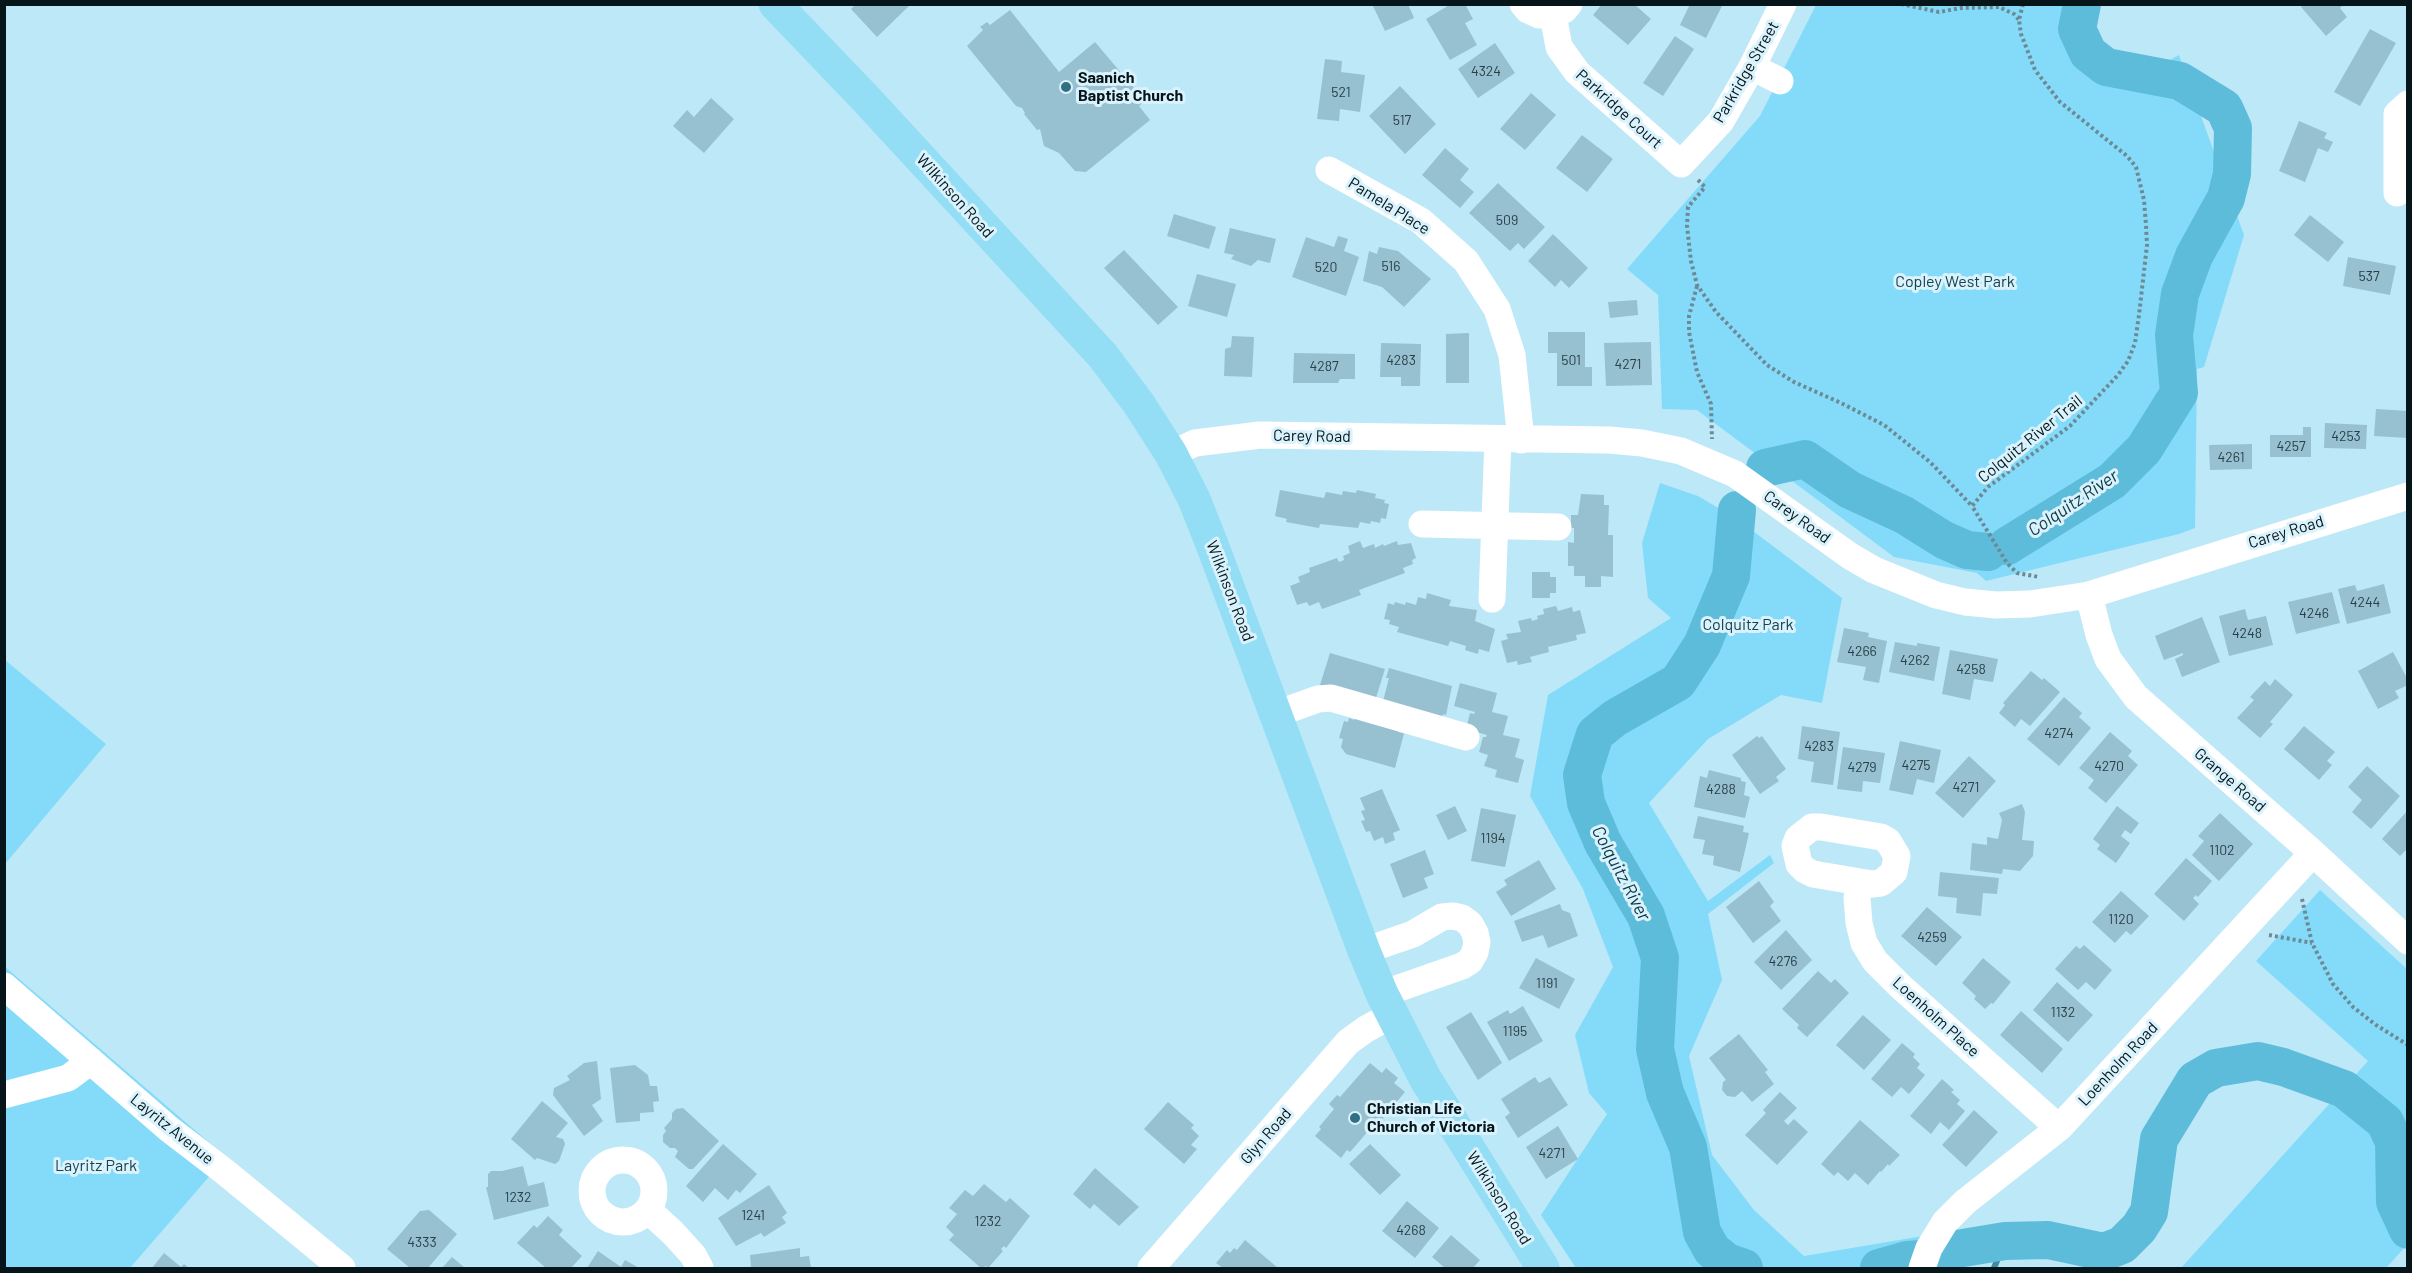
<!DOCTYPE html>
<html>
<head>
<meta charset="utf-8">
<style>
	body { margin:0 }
	#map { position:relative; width:2412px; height:1273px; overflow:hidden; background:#bde8f8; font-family:Barlow,sans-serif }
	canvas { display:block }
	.frame { position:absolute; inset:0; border:6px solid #05151a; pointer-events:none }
</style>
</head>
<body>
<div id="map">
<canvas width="2412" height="1273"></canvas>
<div class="frame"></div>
</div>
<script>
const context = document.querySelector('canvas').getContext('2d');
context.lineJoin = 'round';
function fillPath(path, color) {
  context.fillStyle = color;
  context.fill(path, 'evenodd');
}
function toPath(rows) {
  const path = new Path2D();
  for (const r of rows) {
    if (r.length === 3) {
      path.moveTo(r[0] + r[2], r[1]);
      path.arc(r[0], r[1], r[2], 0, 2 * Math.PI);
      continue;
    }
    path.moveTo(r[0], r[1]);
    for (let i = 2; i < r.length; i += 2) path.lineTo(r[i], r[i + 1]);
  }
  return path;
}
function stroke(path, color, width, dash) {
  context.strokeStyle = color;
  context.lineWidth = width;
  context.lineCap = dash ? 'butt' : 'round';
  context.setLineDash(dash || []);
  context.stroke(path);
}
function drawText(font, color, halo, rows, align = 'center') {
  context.font = font + ' Barlow,sans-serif';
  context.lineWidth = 6;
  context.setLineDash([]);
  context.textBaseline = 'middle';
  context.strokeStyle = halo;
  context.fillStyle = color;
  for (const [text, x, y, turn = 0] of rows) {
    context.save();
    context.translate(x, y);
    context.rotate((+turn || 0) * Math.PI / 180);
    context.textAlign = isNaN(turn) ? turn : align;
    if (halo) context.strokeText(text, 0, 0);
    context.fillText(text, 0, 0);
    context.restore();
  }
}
fillPath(toPath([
	[1816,5,2100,5,2093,28,2093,36,2095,47,2105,57,2150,71,2179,55,2244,235,2204,367,2197,369,2195,528,2179,534,1986,581,1977,573,1894,557,1697,410,1662,409,1658,295,1627,269,1760,116],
	[1660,483,1698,496,1737,519,1842,598,1822,703,1781,695,1708,739,1649,803,1708,901,1770,855,1774,863,1708,914,1722,980,1689,1056,1712,1155,1754,1210,1804,1256,1923,1236,1892,1268,1725,1268,1712,1257,1701,1268,1576,1268,1541,1215,1607,1114,1589,1093,1575,1035,1613,967,1583,889,1530,796,1548,695,1671,618,1648,598,1642,543],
	[5,660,106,744,5,864],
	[2320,890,2407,969,2407,1245,2386,1268,2181,1268,2368,1061,2256,961],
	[4,966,226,1157,130,1268,5,1268]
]), '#84dbf9');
stroke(toPath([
	[1994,1268,2005,1241]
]), '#438aa1', 6);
stroke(toPath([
	[1765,468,1805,459,1850,490,1904,515,1944,540,1967,550,1988,552],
	[1737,510,1731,576,1702,645,1678,682,1615,718,1595,734,1582,775,1586,803,1603,843,1646,916,1660,958,1655,1049,1665,1093,1688,1147,1702,1232,1712,1250,1727,1262,1744,1268],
	[2007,546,2112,481,2144,449,2179,393,2174,335,2180,294,2194,256,2226,198,2232,174,2233,128,2224,108,2180,81,2106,67,2088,53,2077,29,2082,4],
	[1879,1268,1907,1260,1935,1258,1951,1250,2005,1241,2048,1240,2104,1252,2122,1245,2139,1228,2149,1212,2159,1139,2195,1080,2216,1068,2258,1061,2283,1067,2344,1089,2385,1122,2394,1142,2395,1202,2408,1230]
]), '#5ebcdb', 38);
fillPath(toPath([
	[856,4,907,4,909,6,877,37,851,9],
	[1372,4,1408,4,1414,18,1385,31],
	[1451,4,1465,4,1473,19,1465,23,1477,45,1450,60,1426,19],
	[1602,4,1634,4,1651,19,1628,45,1593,15],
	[1690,4,1723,4,1706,38,1680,25],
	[2304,4,2344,4,2340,8,2347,17,2326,36,2301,7],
	[1010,10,1059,72,1095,42,1145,101,1139,106,1150,120,1086,172,1075,171,1059,153,1044,146,1040,129,1037,130,1024,114,1025,113,1022,108,1016,106,967,46,983,30,980,27,987,22,990,25],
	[2370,29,2396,43,2360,106,2334,92],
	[1675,36,1694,49,1663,96,1643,83],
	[1495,43,1515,73,1478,98,1458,69],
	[1325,59,1342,61,1341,72,1365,75,1360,112,1340,109,1339,121,1317,119],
	[1400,86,1436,124,1405,154,1369,116],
	[1531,93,1556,115,1525,150,1500,129],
	[711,98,734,119,704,153,673,126,687,110,694,117],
	[2299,121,2327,133,2324,138,2333,142,2328,152,2318,148,2305,182,2279,171],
	[1582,135,1613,159,1587,192,1556,168],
	[1445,148,1469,169,1460,180,1474,192,1460,208,1422,175],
	[1498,183,1545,227,1524,249,1518,243,1510,251,1469,213],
	[1174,214,1216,227,1209,249,1167,236],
	[2310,215,2344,242,2328,262,2294,235],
	[1230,228,1276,239,1270,263,1258,260,1251,266,1231,259,1234,255,1224,253],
	[1553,234,1588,268,1569,288,1561,280,1555,287,1528,261],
	[1338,236,1348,239,1344,251,1359,257,1346,296,1292,277,1306,237,1334,247],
	[1379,247,1398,251,1431,279,1404,307,1382,287,1363,281,1369,251,1377,254],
	[1124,250,1178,307,1158,325,1104,268],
	[2348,257,2396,266,2390,295,2343,286],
	[1197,274,1236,284,1227,317,1188,306],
	[1637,300,1638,315,1610,318,1608,302],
	[1548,332,1585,332,1585,367,1592,367,1592,386,1557,386,1557,353,1548,353],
	[1469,333,1469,383,1446,383,1446,334],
	[1232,336,1254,337,1252,377,1224,376,1225,349,1231,347],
	[1651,342,1652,385,1606,386,1604,343],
	[1381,343,1421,344,1420,386,1401,386,1401,377,1380,377],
	[1294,353,1355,354,1355,379,1340,379,1338,383,1293,383],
	[2376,409,2408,411,2408,438,2374,436],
	[2325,423,2367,425,2366,449,2324,448],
	[2303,427,2311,427,2311,457,2270,457,2270,435,2303,435],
	[2252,444,2252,469,2210,470,2209,445],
	[1280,490,1324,498,1326,492,1342,495,1343,491,1356,493,1357,490,1376,494,1375,498,1385,500,1384,503,1389,504,1386,519,1381,518,1380,523,1371,521,1370,524,1360,522,1358,528,1320,524,1319,528,1286,522,1287,519,1275,516],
	[1581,494,1604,495,1604,505,1609,505,1608,535,1613,535,1613,577,1601,576,1601,587,1585,587,1585,576,1574,576,1574,566,1568,566,1568,542,1574,543,1574,528,1571,528,1571,515,1578,515],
	[1360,541,1363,548,1374,544,1375,548,1383,544,1384,546,1397,541,1398,545,1411,543,1416,558,1412,560,1413,564,1403,568,1405,573,1359,590,1361,595,1322,609,1319,602,1309,606,1307,602,1297,605,1290,586,1300,582,1298,577,1310,572,1309,568,1337,558,1339,562,1344,560,1343,556,1350,553,1348,546],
	[1532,572,1550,572,1550,577,1556,577,1556,593,1550,593,1550,598,1532,598],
	[2384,584,2391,613,2347,624,2338,589,2355,585,2357,591],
	[2332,592,2340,623,2296,634,2288,602],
	[1427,593,1451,600,1449,606,1477,610,1475,621,1495,629,1489,652,1479,649,1478,654,1465,650,1466,646,1450,641,1448,646,1397,632,1399,627,1389,624,1390,620,1384,619,1388,603,1394,605,1395,602,1405,605,1406,602,1416,605,1418,597,1426,599],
	[1556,606,1558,611,1572,607,1573,612,1580,610,1586,633,1576,635,1577,640,1548,647,1549,652,1530,657,1532,662,1518,665,1517,661,1507,663,1501,641,1508,639,1506,634,1521,632,1518,621,1531,618,1532,621,1538,619,1537,616,1544,614,1543,609],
	[2245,609,2248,620,2266,616,2273,645,2229,656,2219,616],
	[2202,617,2220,662,2182,677,2175,659,2183,655,2183,653,2164,660,2155,636],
	[1844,628,1869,633,1868,637,1887,641,1879,683,1863,680,1866,667,1837,662],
	[1895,642,1917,646,1917,643,1940,647,1934,681,1889,672],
	[1950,650,1998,659,1993,682,1974,679,1970,700,1942,694],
	[2393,652,2408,680,2408,685,2395,691,2399,698,2378,709,2358,671],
	[1330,653,1385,669,1375,701,1320,685],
	[1389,668,1452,686,1446,715,1443,714,1441,722,1382,705,1389,678,1386,678],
	[2031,671,2042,680,2044,678,2060,692,2030,726,2021,719,2015,727,1999,713,2005,705,2003,703],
	[2275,679,2293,695,2270,722,2273,724,2260,738,2237,718,2254,700,2250,697,2265,681,2270,686],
	[1460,683,1497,693,1492,712,1508,716,1503,735,1520,739,1515,757,1524,760,1518,783,1495,777,1497,770,1484,766,1488,755,1479,752,1483,737,1486,737,1487,735,1466,729,1470,713,1474,714,1475,712,1454,706],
	[2064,697,2082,713,2079,717,2091,728,2059,766,2027,739],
	[1355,717,1399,729,1398,732,1404,733,1395,768,1346,754,1341,747,1343,739,1339,738,1344,721,1348,722,1349,718,1354,720],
	[1802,726,1840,732,1833,785,1811,782,1814,762,1798,759],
	[2304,726,2335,752,2327,761,2332,765,2319,780,2284,749],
	[2110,732,2132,751,2128,756,2138,765,2106,803,2088,788,2094,780,2079,768],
	[1757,736,1759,738,1762,736,1786,769,1776,777,1779,781,1760,794,1732,755],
	[1900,741,1941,750,1934,783,1917,779,1913,795,1889,790],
	[1843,747,1885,753,1880,783,1863,781,1862,792,1837,789],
	[1969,756,1996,781,1963,818,1935,793],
	[2367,766,2400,796,2371,829,2352,812,2362,800,2348,787],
	[1709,770,1741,778,1741,781,1746,782,1744,795,1750,797,1745,818,1694,807,1700,776,1707,778],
	[1382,789,1400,830,1393,833,1395,840,1385,844,1383,837,1374,841,1370,831,1366,832,1361,821,1365,820,1361,811,1365,810,1360,798],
	[2022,804,2025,812,2022,840,2034,841,2033,856,2020,871,2003,869,2002,874,1970,870,1972,843,1987,845,1987,837,1998,839,2002,820,1999,813],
	[1455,806,1467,831,1448,840,1436,815],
	[2117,806,2139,823,2131,834,2125,830,2121,836,2130,843,2116,863,2097,849,2100,845,2093,839],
	[1481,808,1516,815,1505,867,1471,861],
	[2408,810,2408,848,2400,856,2382,839],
	[2220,813,2253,844,2219,881,2192,855,2204,841,2198,836],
	[1698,816,1744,826,1743,832,1749,833,1740,872,1713,865,1714,856,1702,854,1705,840,1693,838],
	[1425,850,1434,874,1424,878,1428,888,1403,898,1390,864],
	[2186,858,2212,881,2198,897,2196,895,2193,898,2199,904,2184,921,2154,894],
	[1539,860,1556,889,1511,916,1496,892,1507,885,1504,880],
	[1940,872,1999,878,1997,894,1983,893,1981,916,1956,913,1957,898,1938,896],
	[1759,881,1774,902,1770,906,1781,921,1753,943,1726,907],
	[2121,891,2149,916,2131,935,2126,931,2115,943,2092,922],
	[1560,904,1562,910,1570,913,1578,936,1548,948,1543,935,1522,942,1514,921],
	[1927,907,1962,937,1936,966,1901,936],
	[1786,930,1812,960,1781,990,1754,962],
	[2084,945,2112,970,2095,990,2086,982,2078,990,2055,969,2076,946,2080,949],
	[1536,958,1575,979,1559,1009,1519,988],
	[1983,958,2011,982,1993,1004,1991,1003,1985,1009,1974,999,1976,996,1962,983],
	[1818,971,1831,983,1835,979,1849,993,1807,1037,1797,1028,1799,1025,1782,1009],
	[2057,982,2093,1015,2068,1042,2033,1010],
	[1523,1006,1543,1041,1509,1061,1487,1022,1508,1010,1510,1014],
	[2021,1011,2063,1049,2042,1073,2000,1035],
	[1471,1012,1502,1063,1478,1080,1446,1027],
	[1863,1015,1891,1040,1864,1070,1836,1045],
	[1739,1034,1768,1070,1765,1072,1774,1084,1752,1102,1742,1091,1735,1097,1727,1096,1722,1090,1723,1082,1726,1080,1709,1058],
	[1902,1043,1915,1054,1913,1057,1920,1064,1917,1068,1925,1075,1909,1094,1901,1087,1892,1097,1871,1079],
	[597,1061,601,1099,592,1105,603,1121,584,1136,553,1095,554,1088,570,1080,567,1076,584,1063],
	[1370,1063,1382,1073,1386,1068,1398,1078,1394,1083,1405,1092,1372,1131,1370,1129,1350,1152,1347,1150,1341,1158,1315,1136,1321,1129,1319,1127,1334,1109,1329,1104,1337,1095,1340,1097],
	[635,1065,648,1075,650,1086,657,1086,659,1101,653,1102,654,1112,640,1113,640,1121,616,1123,610,1068],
	[1535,1077,1539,1083,1550,1077,1568,1105,1518,1138,1505,1117,1510,1113,1501,1099],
	[1942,1079,1954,1090,1951,1092,1960,1100,1957,1104,1965,1111,1949,1130,1940,1122,1931,1134,1910,1116],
	[1780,1092,1797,1108,1784,1121,1788,1125,1794,1119,1808,1132,1777,1165,1745,1135,1766,1113,1763,1110],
	[542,1101,568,1123,556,1137,563,1139,565,1144,559,1161,555,1164,537,1158,535,1160,511,1139],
	[1168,1102,1194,1125,1191,1128,1199,1136,1191,1145,1197,1149,1184,1164,1144,1129],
	[683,1108,719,1141,693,1169,689,1169,675,1157,678,1151,675,1148,670,1148,663,1142,663,1135,666,1131,664,1128,672,1119,672,1113,676,1109],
	[1974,1110,1998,1132,1966,1167,1942,1145],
	[1860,1120,1900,1155,1889,1166,1888,1164,1881,1172,1880,1171,1868,1185,1855,1173,1848,1181,1838,1172,1834,1176,1821,1164],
	[1558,1126,1578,1159,1546,1179,1526,1147],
	[723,1144,757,1174,740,1193,736,1190,728,1200,715,1188,703,1202,686,1186],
	[1370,1144,1401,1175,1380,1195,1349,1164],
	[523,1166,528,1186,544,1182,549,1206,494,1220,486,1187,488,1187,488,1174,491,1171,502,1171],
	[1095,1168,1139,1207,1119,1226,1094,1204,1090,1209,1073,1194],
	[984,1184,1006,1202,1010,1198,1030,1216,1006,1248,1004,1246,1001,1249,1003,1251,988,1268,986,1266,981,1268,949,1240,954,1235,946,1227,957,1214,949,1208,965,1190,973,1196],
	[769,1185,787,1213,782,1217,786,1223,764,1237,761,1233,736,1246,718,1218],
	[1407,1201,1439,1228,1415,1258,1382,1231],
	[429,1210,457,1234,428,1268,410,1268,387,1249,420,1211],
	[548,1216,563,1230,559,1235,582,1256,571,1268,546,1268,517,1243,534,1225,537,1228],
	[1451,1235,1480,1260,1473,1268,1445,1268,1432,1257],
	[1245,1240,1278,1268,1223,1268,1216,1263,1227,1250,1230,1253,1234,1248,1237,1250],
	[800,1248,800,1257,809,1256,811,1268,751,1268,750,1255],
	[598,1251,621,1267,625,1260,639,1268,587,1268],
	[164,1253,181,1267,184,1264,189,1268,152,1268],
	[452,1257,465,1268,442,1268]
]), '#97c1d0');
stroke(toPath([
	[1901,4,1939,12,1961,8,1999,7,2014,14,2019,20],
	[2023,4,2019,20,2021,34,2035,70,2060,102,2127,156,2136,167,2144,200,2146,225,2147,245,2139,315,2135,343,2128,361,2118,375,2070,426,1988,487,1972,506,2007,563,2017,573,2039,577],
	[1698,180,1705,187,1688,207,1687,226,1691,261,1697,285,1716,312,1767,365,1794,382,1841,403,1884,425,1930,462,1972,506],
	[1697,286,1689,316,1689,332,1697,372,1711,404,1712,439],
	[2302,899,2312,943,2333,984,2353,1007,2376,1025,2408,1045],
	[2269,935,2312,943]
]), '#6b8a95', 4, [3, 3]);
stroke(toPath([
	[1523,4,1528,10,1539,15,1553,15,1564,10,1569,4],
	[1553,15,1559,47,1577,72,1681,164,1721,121,1752,67,1783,4],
	[1752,67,1780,81],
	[1329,170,1421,221,1466,261,1497,309,1512,355,1521,440],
	[2397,193,2397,114,2408,104],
	[1171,454,1195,443,1260,435,1609,440,1642,443,1681,451,1735,474,1850,556,1874,570,1936,595,1965,602,1996,605,2030,604,2089,595,2408,496],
	[1422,524,1558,527],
	[2089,595,2099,635,2108,659,2136,697,2313,853,2408,941],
	[1492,599,1498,439],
	[1276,714,1318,699,1331,698,1466,737],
	[1812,827,1821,827,1881,837,1888,841,1897,856,1894,872,1881,883,1872,884,1813,874,1805,870,1799,864,1795,846,1798,838,1812,827],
	[1860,882,1857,898,1859,923,1864,943,1875,961,1900,986,2059,1128],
	[1364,951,1413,934,1442,917,1453,916,1462,918,1470,924,1475,933,1477,942,1475,952,1470,961,1462,966,1382,994],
	[4,986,169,1129,225,1172,342,1268],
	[4,1095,68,1078,91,1061],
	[623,1191,31],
	[648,1210,673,1233,693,1255,700,1268],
	[1151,1268,1348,1042,1366,1029,1392,1015],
	[1922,1268,1929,1248,1945,1222,1965,1202,2059,1128,2313,853]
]), '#fff', 27);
stroke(toPath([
	[775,4,866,99,1103,356,1139,404,1171,454,1194,499,1213,547,1364,951,1382,994,1425,1078,1543,1268]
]), '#93def5', 33);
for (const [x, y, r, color] of [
	[1066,87,6,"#307084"],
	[1355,1118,6,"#307084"]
]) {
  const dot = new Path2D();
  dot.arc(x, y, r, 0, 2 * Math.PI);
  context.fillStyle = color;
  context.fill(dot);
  stroke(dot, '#d9f2fc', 2);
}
drawText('14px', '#2a4048', null, [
	["4324",1486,71],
	["521",1341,92],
	["517",1402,120],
	["509",1507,220],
	["516",1391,266],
	["520",1326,267],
	["537",2369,276],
	["4283",1401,360],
	["501",1571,360],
	["4271",1628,364],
	["4287",1324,366],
	["4253",2346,436],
	["4257",2291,446],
	["4261",2231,457],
	["4244",2365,602],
	["4246",2314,613],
	["4248",2247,633],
	["4266",1862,651],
	["4262",1915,660],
	["4258",1971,669],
	["4274",2059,733],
	["4283",1819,746],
	["4275",1916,765],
	["4270",2109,766],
	["4279",1862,767],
	["4271",1966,787],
	["4288",1721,789],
	["1194",1493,838],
	["1102",2222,850],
	["1120",2121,919],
	["4259",1932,937],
	["4276",1783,961],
	["1191",1547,983],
	["1132",2063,1012],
	["1195",1515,1031],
	["4271",1552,1153],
	["1232",518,1197],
	["1241",753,1215],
	["1232",988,1221],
	["4268",1411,1230],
	["4333",422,1242]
]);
drawText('16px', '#05151a', '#d9f2fc', [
	["Parkridge Street",1746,72,-60],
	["Parkridge Court",1619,109,42],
	["Wilkinson Road",955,196,48],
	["Pamela Place",1389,206,32],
	["Carey Road",1312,436,1],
	["Colquitz River Trail",2030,439,-39],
	["Carey Road",1797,517,36],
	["Carey Road",2286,532,-17],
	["Wilkinson Road",1230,591,69],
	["Grange Road",2230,780,41],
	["Loenholm Place",1936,1017,42],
	["Loenholm Road",2118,1064,-47],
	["Layritz Avenue",172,1129,39],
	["Glyn Road",1266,1136,-49],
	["Wilkinson Road",1499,1198,58]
]);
drawText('bold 16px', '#05151a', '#d9f2fc', [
	["Saanich",1078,78],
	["Baptist Church",1078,96],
	["Christian Life",1367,1109],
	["Church of Victoria",1367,1127]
], 'left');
drawText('16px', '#16414e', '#d9f2fc', [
	["Copley West Park",1955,282],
	["Colquitz Park",1748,625],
	["Layritz Park",96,1166]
]);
drawText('italic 18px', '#0a3744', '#d9f2fc', [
	["Colquitz River",2073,503,-34],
	["Colquitz River",1621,873,62]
]);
</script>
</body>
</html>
